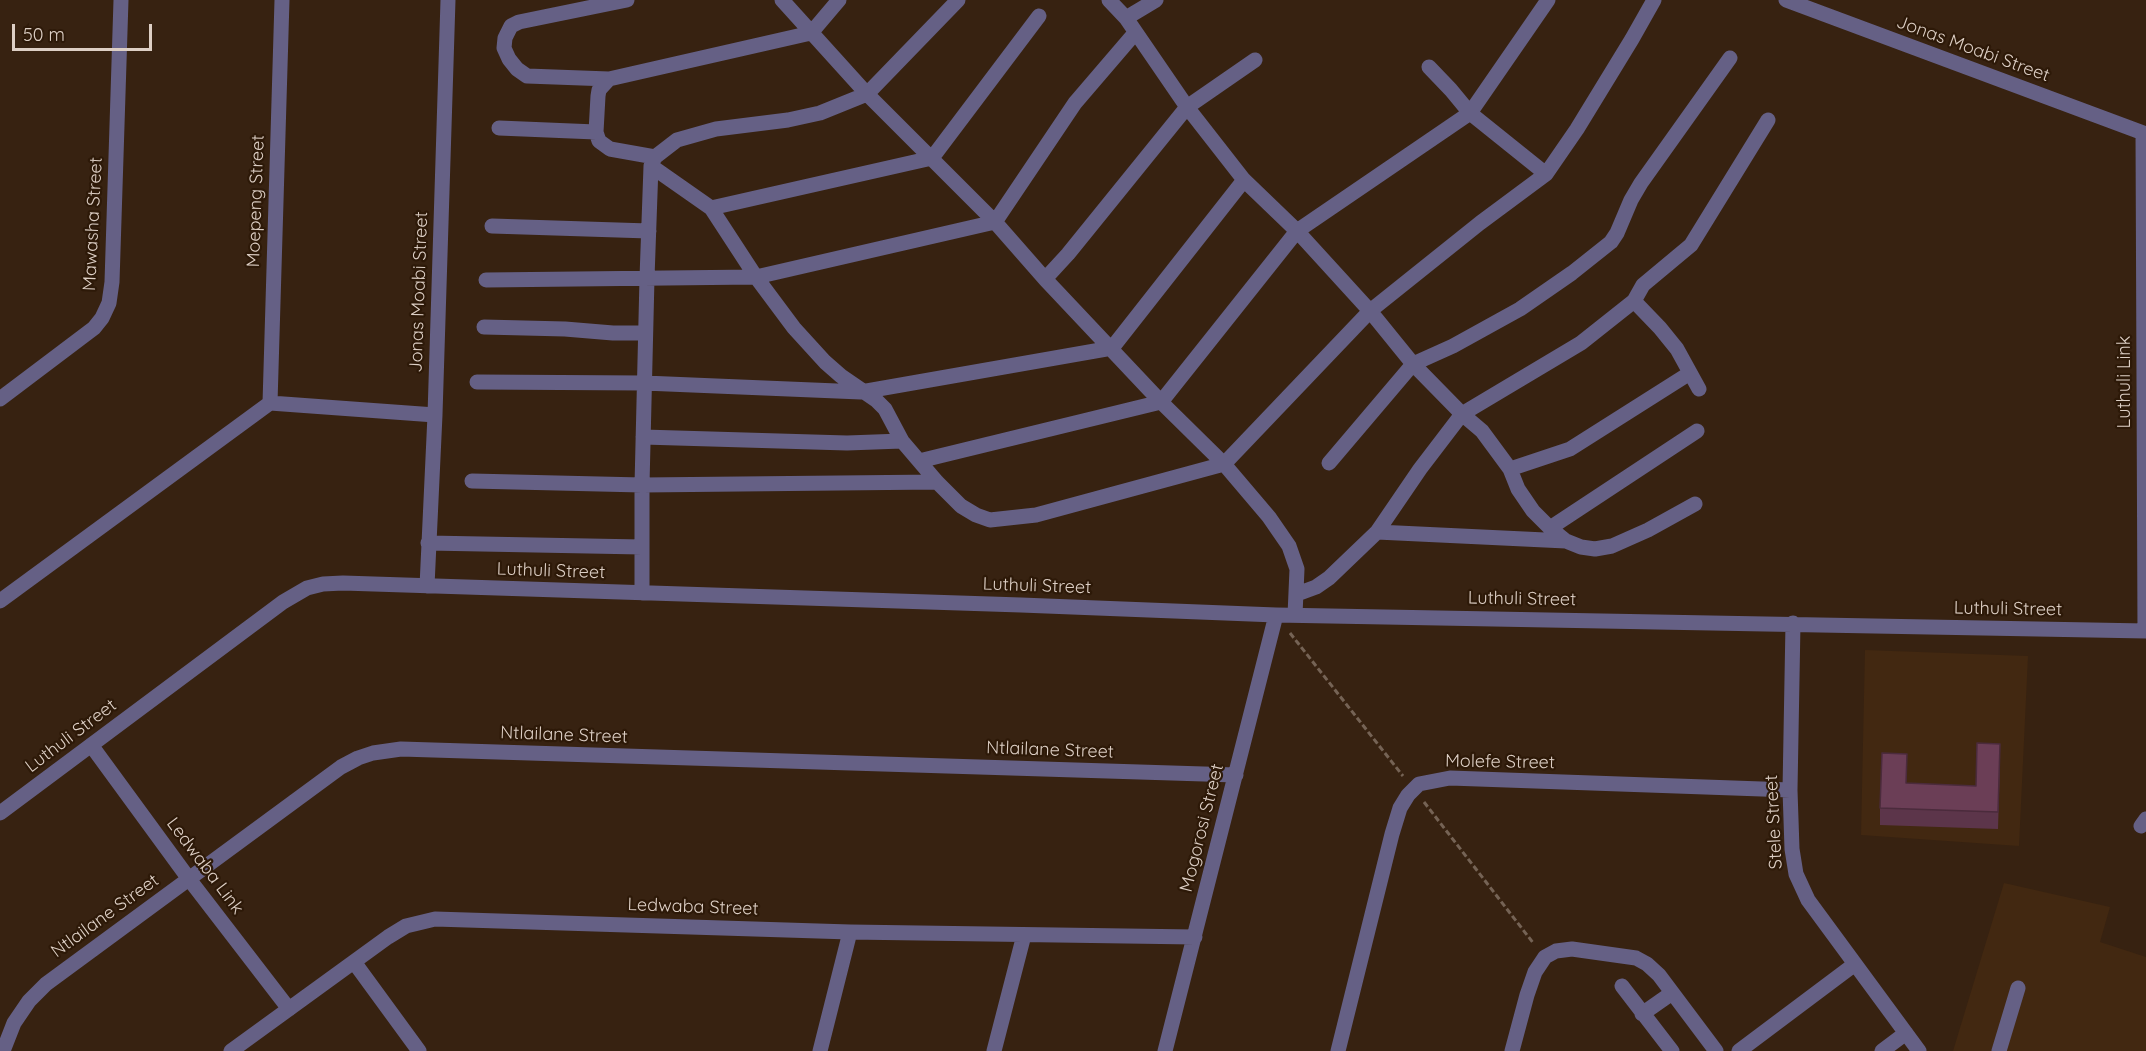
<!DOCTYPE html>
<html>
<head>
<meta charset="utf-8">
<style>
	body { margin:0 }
	#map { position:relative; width:2146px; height:1051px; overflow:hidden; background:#372211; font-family:Quicksand,sans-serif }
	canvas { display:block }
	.scale { position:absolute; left:12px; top:24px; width:140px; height:27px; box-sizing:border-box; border:3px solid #ddcfc5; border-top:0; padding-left:8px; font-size:18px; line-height:21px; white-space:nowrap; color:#ddcfc5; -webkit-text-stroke:4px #2d1908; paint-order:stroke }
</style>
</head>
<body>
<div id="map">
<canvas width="2146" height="1051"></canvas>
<div class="scale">50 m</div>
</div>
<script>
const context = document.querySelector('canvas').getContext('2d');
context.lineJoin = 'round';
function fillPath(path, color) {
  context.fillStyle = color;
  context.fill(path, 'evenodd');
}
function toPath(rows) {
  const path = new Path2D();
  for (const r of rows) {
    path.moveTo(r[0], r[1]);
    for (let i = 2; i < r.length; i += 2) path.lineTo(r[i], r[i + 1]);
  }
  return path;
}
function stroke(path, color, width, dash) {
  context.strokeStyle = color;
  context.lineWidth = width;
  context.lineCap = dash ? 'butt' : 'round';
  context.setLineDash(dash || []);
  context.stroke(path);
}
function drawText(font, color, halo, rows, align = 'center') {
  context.font = font + ' Quicksand,sans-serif';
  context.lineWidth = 4.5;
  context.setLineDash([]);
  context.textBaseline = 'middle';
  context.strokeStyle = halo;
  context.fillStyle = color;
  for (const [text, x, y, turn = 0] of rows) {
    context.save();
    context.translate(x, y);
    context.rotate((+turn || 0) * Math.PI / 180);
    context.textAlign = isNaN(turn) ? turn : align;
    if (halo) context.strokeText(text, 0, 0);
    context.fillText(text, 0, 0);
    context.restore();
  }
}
fillPath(toPath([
	[1865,650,2028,656,2019,846,1861,835],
	[2004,883,2110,907,2100,942,2146,957,2146,1051,1953,1051]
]), '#422811');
stroke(toPath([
	[1290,633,1403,776],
	[1424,802,1534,944]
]), '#756355', 3, [6, 3]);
stroke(toPath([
	[782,0,867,94,995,222,1045,279,1161,402,1224,464,1269,517,1289,546,1297,569,1295,615],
	[1109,0,1126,18,1187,107,1244,180,1297,231,1370,311,1413,364,1462,414,1482,431,1510,469,1518,489,1533,511,1550,528,1566,541],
	[1786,0,2146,134],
	[1126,18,1156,0],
	[1429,67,1451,90,1470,113,1546,174],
	[609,79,527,76,517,69,509,59,504,48,505,38,511,26,519,22,627,0],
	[499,128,596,132],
	[2143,133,2145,631],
	[655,157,610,149,599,141,596,132,598,96,599,90,609,79,811,33,839,0],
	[651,166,711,208,756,277,794,328,825,362,841,376,876,400,885,409,902,441,937,482,961,506,976,515,990,520,1036,515,1224,464,1370,311,1480,223,1546,174,1577,129,1632,39,1654,0],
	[711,208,932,158,1039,16],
	[492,226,649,231],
	[1045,279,1068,254,1187,107,1255,60],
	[486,280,756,277,995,222,1075,103,1135,33],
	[1634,301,1660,328,1677,349,1699,389],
	[484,327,565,329,613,333,645,333],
	[477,382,644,383,861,392,1112,348,1244,180],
	[0,399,94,328,102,318,109,303,112,282,121,0],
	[270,403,282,0],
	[643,437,847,443,902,441],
	[919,461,1161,402,1297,231,1470,113,1548,0],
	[1329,463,1413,364,1453,346,1520,309,1572,273,1611,242,1617,233,1631,200,1641,183,1730,58],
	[1510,469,1570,449,1690,373],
	[472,481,642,485,937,482],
	[1550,528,1697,431],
	[1377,532,1566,541,1581,547,1595,549,1612,546,1648,530,1695,504],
	[428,543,642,547],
	[427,586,435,415,448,0],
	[642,593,642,485,647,278,651,166,655,157,677,140,716,129,788,120,820,113,867,94,958,0],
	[1297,594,1316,587,1329,578,1377,532,1420,469,1462,414,1581,343,1634,301,1643,285,1691,245,1768,120],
	[0,601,270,403,435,415],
	[1793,623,1790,790,1792,849,1796,874,1808,900,1919,1051],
	[91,745,189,879,289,1009],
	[0,813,283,602,307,588,323,584,343,583,1021,605,1276,615,2146,631],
	[2141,826,2146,819],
	[354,962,419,1051],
	[1622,986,1672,1051],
	[1642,1014,1672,993],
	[3,1051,14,1023,29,1001,46,984,341,767,358,758,373,753,401,749,1236,775],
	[231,1051,388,937,406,926,435,919,850,932,1195,937],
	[820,1051,850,932],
	[994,1051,1024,935],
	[1165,1051,1276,615],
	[1338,1051,1392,834,1400,808,1408,795,1419,784,1450,778,1790,790],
	[1512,1051,1527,995,1535,972,1545,957,1556,951,1572,949,1636,958,1647,964,1659,975,1716,1051],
	[1739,1051,1855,964],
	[1882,1051,1906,1033],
	[1999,1051,2018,988]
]), '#656085', 15);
fillPath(toPath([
	[2000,761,1998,829,1880,825,1880,808,1906,784,1976,786]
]), '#5c354a');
const building = toPath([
	[1977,743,2000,744,1998,812,1880,808,1882,753,1907,754,1906,783,1976,786,1977,743]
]);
fillPath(building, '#6b3e56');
stroke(building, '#4b2b3c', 1.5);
drawText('18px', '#ddcfc5', '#2d1908', [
	["Jonas Moabi Street",1973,49,20],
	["Moepeng Street",256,201,-88],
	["Mawasha Street",93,224,-87],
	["Jonas Moabi Street",419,292,-88],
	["Luthuli Link",2125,382,-90],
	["Luthuli Street",551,571,2],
	["Luthuli Street",1037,586,2],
	["Luthuli Street",1522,599,1],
	["Luthuli Street",2008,609,1],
	["Ntlailane Street",564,735,2],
	["Luthuli Street",71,736,-37],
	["Ntlailane Street",1050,750,2],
	["Molefe Street",1500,762,1],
	["Stele Street",1774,822,-93],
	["Mogorosi Street",1202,828,-76],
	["Ledwaba Link",205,866,53],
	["Ledwaba Street",693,907,2],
	["Ntlailane Street",105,916,-36]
]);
</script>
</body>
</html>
